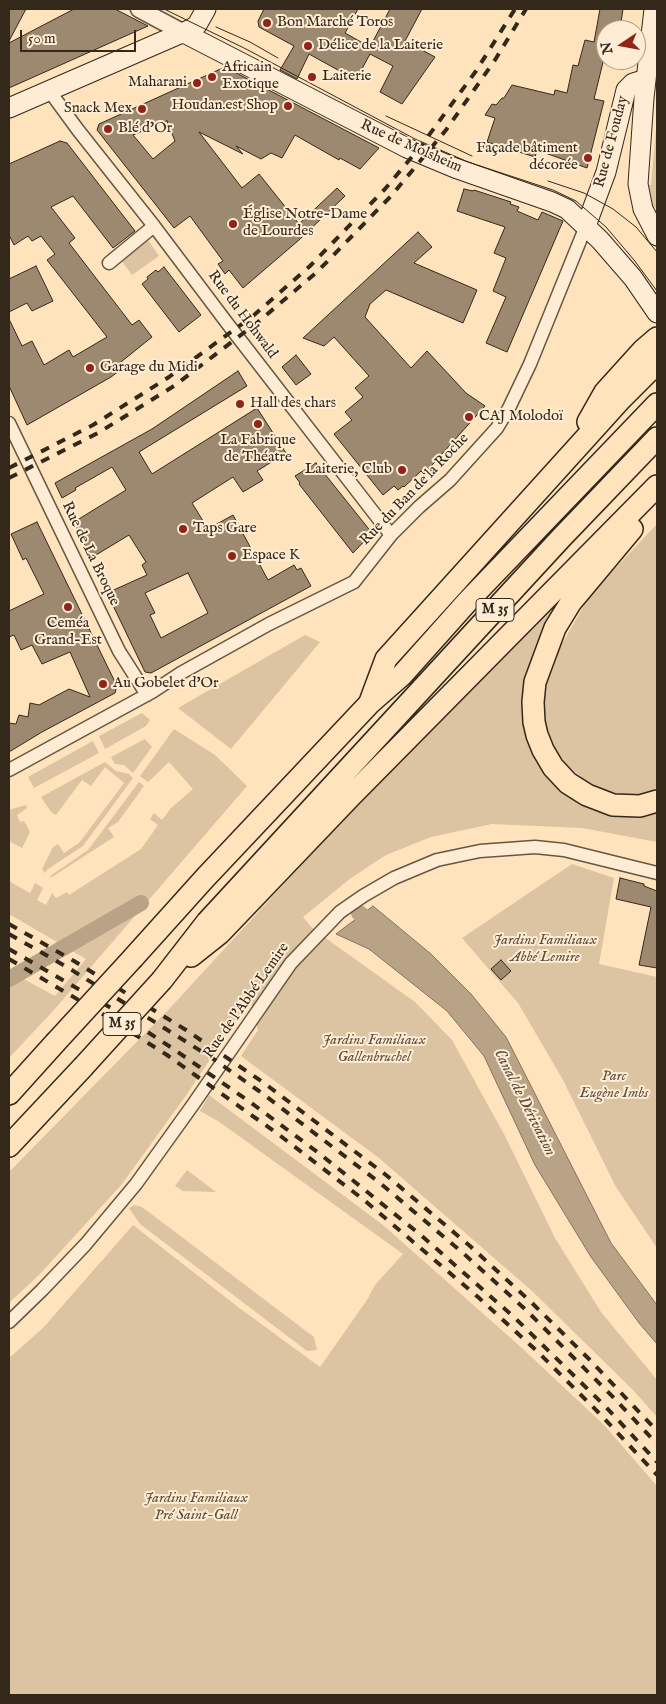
<!DOCTYPE html>
<html>
<head>
<meta charset="utf-8">
<style>
	body { margin:0 }
	#map { position:relative; width:666px; height:1704px; overflow:hidden; background:#fee3bd; font-family:"IM FELL English",serif }
	canvas { display:block }
	.frame { position:absolute; inset:0; border:10px solid #34281a; pointer-events:none }
	.north { position:absolute; left:596px; top:20px; width:50px; height:50px; box-sizing:border-box; background:#feedd4; border:1px solid #ad9e8a; border-radius:50%; rotate:258deg; font-size:14px; font-weight:700; line-height:20px; text-align:center; color:#34281a }
	.north::after { content:''; display:block; margin:auto; width:18px; height:22px; background:#8f2418; clip-path:polygon(50% 0,100% 100%,50% 72%,0 100%) }
	.scale { position:absolute; left:20px; top:30px; width:116px; height:22px; box-sizing:border-box; border:2px solid #34281a; border-top:0; padding-left:6px; font-size:15px; line-height:18px; white-space:nowrap; color:#34281a; -webkit-text-stroke:4px #feedd4; paint-order:stroke }
</style>
</head>
<body>
<div id="map">
<canvas width="666" height="1704"></canvas>
<div class="frame"></div>
<div class="north">N</div>
<div class="scale">50 m</div>
</div>
<script>
const context = document.querySelector('canvas').getContext('2d');
context.lineJoin = 'round';
function fillPath(path, color) {
  context.fillStyle = color;
  context.fill(path, 'evenodd');
}
function toPath(rows) {
  const path = new Path2D();
  for (const r of rows) {
    path.moveTo(r[0], r[1]);
    for (let i = 2; i < r.length; i += 2) path.lineTo(r[i], r[i + 1]);
  }
  return path;
}
function stroke(path, color, width, dash) {
  context.strokeStyle = color;
  context.lineWidth = width;
  context.lineCap = dash ? 'butt' : 'round';
  context.setLineDash(dash || []);
  context.stroke(path);
}
function drawText(font, color, halo, rows, align = 'center') {
  context.font = font + ' "IM FELL English",serif';
  context.lineWidth = 4;
  context.setLineDash([]);
  context.textBaseline = 'middle';
  context.strokeStyle = halo;
  context.fillStyle = color;
  for (const [text, x, y, turn = 0] of rows) {
    context.save();
    context.translate(x, y);
    context.rotate((+turn || 0) * Math.PI / 180);
    context.textAlign = isNaN(turn) ? turn : align;
    if (halo) context.strokeText(text, 0, 0);
    context.fillText(text, 0, 0);
    context.restore();
  }
}
fillPath(toPath([
	[657,118,657,207,653,208,644,185,651,185],
	[148,240,159,256,132,275,121,260],
	[657,524,657,791,630,796,603,790,590,785,566,764,557,752,545,725,545,684,559,649,590,595],
	[562,598,529,667,540,766,564,794,594,810,629,817,657,813,657,842,582,828,492,824,431,837,386,855,351,878,303,917,313,929,415,1002,452,1040,505,1136,555,1238,601,1312,657,1380,657,1417,633,1390,532,1291,379,1158,241,1056,258,1030,250,999,187,1094,122,1184,39,1275,9,1303,9,1172,171,1007,385,774],
	[305,635,320,642,231,749,178,708],
	[142,713,150,720,146,726,105,749,99,736],
	[174,729,215,755,247,786,53,1011,9,1058,9,971,55,996,86,959,9,914,9,881,30,893,35,883,43,888,37,900,46,905,52,893,56,898,67,892,69,895,141,849,158,825,150,819,154,813,162,820,171,808,193,789,169,762,148,782,140,776],
	[145,739,152,747,133,773,124,765,115,764,111,757],
	[93,741,99,753,34,788,28,777],
	[105,762,116,771,129,774,133,778,83,846,48,869,45,873,44,872,42,869,53,847,58,844,64,853,79,843,124,783,105,767,91,786,82,780,56,815,51,812,41,797],
	[139,782,144,786,118,822,108,828,114,837,52,877,50,876,88,850],
	[26,805,27,808,17,815,20,822,24,821,30,832,22,848,9,841,9,810],
	[572,864,614,878,599,964,657,977,657,1248,616,1187,563,1080,518,1003,462,938],
	[209,1095,383,1225,523,1349,604,1425,657,1486,657,1695,9,1695,9,1358,43,1328,133,1225,238,1307,320,1367,367,1300,375,1285,403,1254,218,1121,200,1111],
	[187,1170,216,1192,183,1191,175,1186],
	[134,1205,142,1207,314,1337,317,1350,307,1351,140,1224,129,1208]
]), '#dcc3a1');
const water = toPath([
	[373,906,431,954,471,994,506,1037,611,1243,657,1305,657,1344,639,1323,591,1257,535,1165,484,1056,447,1011,369,949,336,934,373,906]
]);
fillPath(water, '#b9a386');
stroke(water, '#84725b', 1);
stroke(toPath([
	[359,913,380,928],
	[9,979,141,903]
]), '#b9a386', 16);
const building = toPath([
	[9,9,26,9,9,41,9,9],
	[74,9,115,9,148,26,9,88,9,43,74,9],
	[264,9,358,9,345,33,370,47,390,9,422,9,405,41,435,57,402,104,380,92,393,66,370,54,356,80,309,54,297,79,280,70,294,46,259,27,258,21,264,9],
	[600,9,623,9,620,29,606,27,606,50,594,99,604,101,587,168,537,150,535,157,487,142,495,118,485,115,492,104,496,105,502,98,504,98,512,85,554,95,555,90,567,93,573,65,578,66,585,40,594,42,600,9],
	[225,67,379,148,360,169,340,158,339,160,295,135,282,158,271,153,261,159,236,146,243,154,199,132,242,188,259,174,299,224,337,188,345,196,299,240,243,288,229,270,225,274,218,264,223,261,190,216,174,228,97,130,99,124,225,67],
	[167,121,175,141,153,159,133,135,167,121],
	[60,141,67,143,135,231,113,248,73,196,51,207,75,238,69,243,132,325,139,320,152,337,116,366,119,371,111,377,27,425,9,386,9,319,22,346,32,341,44,365,69,350,73,357,107,337,47,260,55,254,41,236,32,241,28,236,14,245,9,235,9,164,60,141],
	[464,189,473,191,474,190,511,202,510,204,519,207,517,211,538,220,542,212,563,221,507,352,486,343,506,297,493,291,506,258,494,253,505,227,457,211,464,189],
	[418,232,432,247,414,263,477,290,463,323,386,290,370,304,365,317,411,368,427,351,466,393,485,406,424,474,421,471,404,487,403,486,398,490,394,486,383,495,334,434,352,420,345,412,363,397,355,388,369,376,334,337,324,346,303,338,418,232],
	[36,266,53,301,32,311,27,303,9,312,9,279,36,266],
	[164,267,201,315,179,332,142,284,148,279,147,277,156,270,158,272,164,267],
	[296,355,311,374,296,385,282,367,296,355],
	[238,371,247,386,139,452,152,474,257,408,286,453,257,471,263,480,243,492,233,477,192,503,208,529,233,515,268,580,294,565,297,570,301,568,311,586,151,673,145,672,107,593,147,575,142,565,146,562,129,535,91,558,74,522,126,490,112,467,75,488,76,490,62,498,55,483,152,429,238,371],
	[188,573,208,613,161,638,150,615,155,613,145,593,188,573],
	[316,463,372,533,353,553,299,484,300,483,295,476,316,463],
	[37,522,117,686,115,693,42,732,9,752,9,723,16,724,19,715,28,717,30,703,39,705,69,689,90,697,70,652,42,664,32,645,21,650,14,635,9,637,9,611,44,594,26,558,23,560,11,534,37,522],
	[620,878,644,884,644,886,657,891,657,968,639,965,651,907,616,899,620,878],
	[501,960,511,971,501,980,491,969,501,960]
]);
fillPath(building, '#9d896f');
stroke(building, '#34281a', 1);
const minor = toPath([
	[48,89,78,130,154,226,227,323,391,535],
	[109,263,154,226],
	[9,423,119,651,147,695],
	[9,770,152,692,181,673,269,624,354,582,391,535,419,507,450,480,497,428,509,408,530,364,586,226],
	[9,1322,42,1290,85,1245,136,1184,192,1106,291,963,340,912,363,896,394,878,437,860,480,851,535,847,564,850,657,873]
]);
const tertiary = toPath([
	[139,9,182,32]
]);
const secondary = toPath([
	[654,9,644,98,638,184,643,209,657,236],
	[182,32,407,148,455,168,552,202,567,209,600,240,633,278,657,313],
	[9,108,191,29,197,25,206,9],
	[586,226,606,172,626,90,633,83,646,79]
]);
const trunk = toPath([
	[588,422,605,392,643,350,657,338],
	[632,529,571,602,555,628,535,682,533,702,534,722,537,735,543,750,553,767,568,783,587,795,613,805,640,806,657,801],
	[370,702,386,659,621,399,657,363],
	[191,956,220,933,350,797,657,486],
	[133,958,205,878,370,703,402,675,468,601,657,404],
	[162,980,207,922,561,538,657,438],
	[9,1094,55,1043],
	[9,1146,83,1067]
]);
stroke(minor, '#665743', 15);
stroke(tertiary, '#665743', 19);
stroke(secondary, '#34281a', 21);
stroke(trunk, '#34281a', 24);
stroke(minor, '#feedd4', 12);
stroke(tertiary, '#feedd4', 16);
stroke(secondary, '#feedd4', 19);
stroke(trunk, '#fee3bd', 21);
stroke(toPath([
	[164,9,246,49,415,139,468,162,553,190,576,201,606,227,634,260,657,291],
	[216,27,250,42,278,58],
	[386,116,472,156],
	[548,181,584,193,613,209,636,227,657,252]
]), '#34281a', 1);
stroke(toPath([
	[9,468,93,425,169,377,253,316,310,266,385,189,421,146,476,71,515,9],
	[9,478,98,433,174,386,258,322,317,272,391,196,446,130,495,60,526,9],
	[9,924,74,961,186,1030,264,1083,386,1175,470,1246,532,1303,590,1360,657,1431],
	[9,934,67,967,212,1058,259,1091,380,1183,463,1253,525,1309,614,1398,657,1444],
	[9,949,111,1008,172,1048,250,1102,320,1154,422,1236,515,1318,605,1406,657,1462],
	[9,959,104,1015,167,1055,278,1134,364,1200,478,1297,539,1353,599,1413,657,1475]
]), '#34281a', 4, [9, 9]);
const trunkBridge = toPath([
	[55,1043,133,958],
	[83,1067,162,980]
]);
stroke(trunkBridge, '#34281a', 24, []);
stroke(trunkBridge, '#fee3bd', 21);
for (const [x, y, r, color] of [
	[267,23,5,"#8f2418"],
	[308,46,5,"#8f2418"],
	[212,77,5,"#8f2418"],
	[312,77,5,"#8f2418"],
	[197,83,5,"#8f2418"],
	[288,106,5,"#8f2418"],
	[142,109,5,"#8f2418"],
	[108,129,5,"#8f2418"],
	[588,158,5,"#8f2418"],
	[233,224,5,"#8f2418"],
	[90,368,5,"#8f2418"],
	[240,404,5,"#8f2418"],
	[469,417,5,"#8f2418"],
	[258,424,5,"#8f2418"],
	[402,470,5,"#8f2418"],
	[183,529,5,"#8f2418"],
	[232,556,5,"#8f2418"],
	[68,607,5,"#8f2418"],
	[103,684,5,"#8f2418"]
]) {
  const dot = new Path2D();
  dot.arc(x, y, r, 0, 2 * Math.PI);
  context.fillStyle = color;
  context.fill(dot);
  stroke(dot, '#feedd4', 2);
}
for (const [x, y, w] of [
	[495,610,38],
	[122,1024,38]
]) {
  const box = new Path2D();
  box.roundRect(x - w / 2, y - 11.5, w, 23, 4);
  context.fillStyle = '#feedd4';
  context.fill(box);
  stroke(box, '#34281a', 1);
}
drawText('bold 14px', '#34281a', null, [
	["M 35",495,610],
	["M 35",122,1024]
]);
drawText('15px', '#34281a', '#feedd4', [
	["Bon Marché Toros",277,23],
	["Délice de la Laiterie",318,46],
	["Africain",222,68],
	["Exotique",222,85],
	["Laiterie",322,77],
	["Maharani",187,83,"right"],
	["Houdan.est Shop",278,106,"right"],
	["Snack Mex",132,109,"right"],
	["Blé d'Or",118,129],
	["Façade bâtiment",578,149,"right"],
	["décorée",578,166,"right"],
	["Église Notre-Dame",243,215],
	["de Lourdes",243,232],
	["Garage du Midi",100,368],
	["Hall des chars",250,404],
	["CAJ Molodoï",479,417],
	["La Fabrique",258,441,"center"],
	["de Théatre",258,458,"center"],
	["Laiterie, Club",392,470,"right"],
	["Taps Gare",193,529],
	["Espace K",242,556],
	["Ceméa",68,624,"center"],
	["Grand-Est",68,641,"center"],
	["Au Gobelet d'Or",113,684]
], 'left');
drawText('15px', '#34281a', '#feedd4', [
	["Rue de Fouday",612,142,-75],
	["Rue de Molsheim",411,147,24],
	["Rue du Hohwald",242,315,53],
	["Rue du Ban de la Roche",415,490,-46],
	["Rue de La Broque",90,554,64],
	["Rue de l'Abbé Lemire",247,1001,-55]
]);
drawText('italic 15px', '#5e4f3c', '#feedd4', [
	["Jardins Familiaux",545,941],
	["Abbé Lemire",545,958],
	["Jardins Familiaux",374,1041],
	["Gallenbruchel",374,1058],
	["Parc",614,1077],
	["Eugène Imbs",614,1094],
	["Jardins Familiaux",196,1499],
	["Pré Saint-Gall",196,1516]
]);
drawText('italic 16px', '#5c4d3a', '#feedd4', [
	["Canal de Dérivation",524,1103,63]
]);
</script>
</body>
</html>
